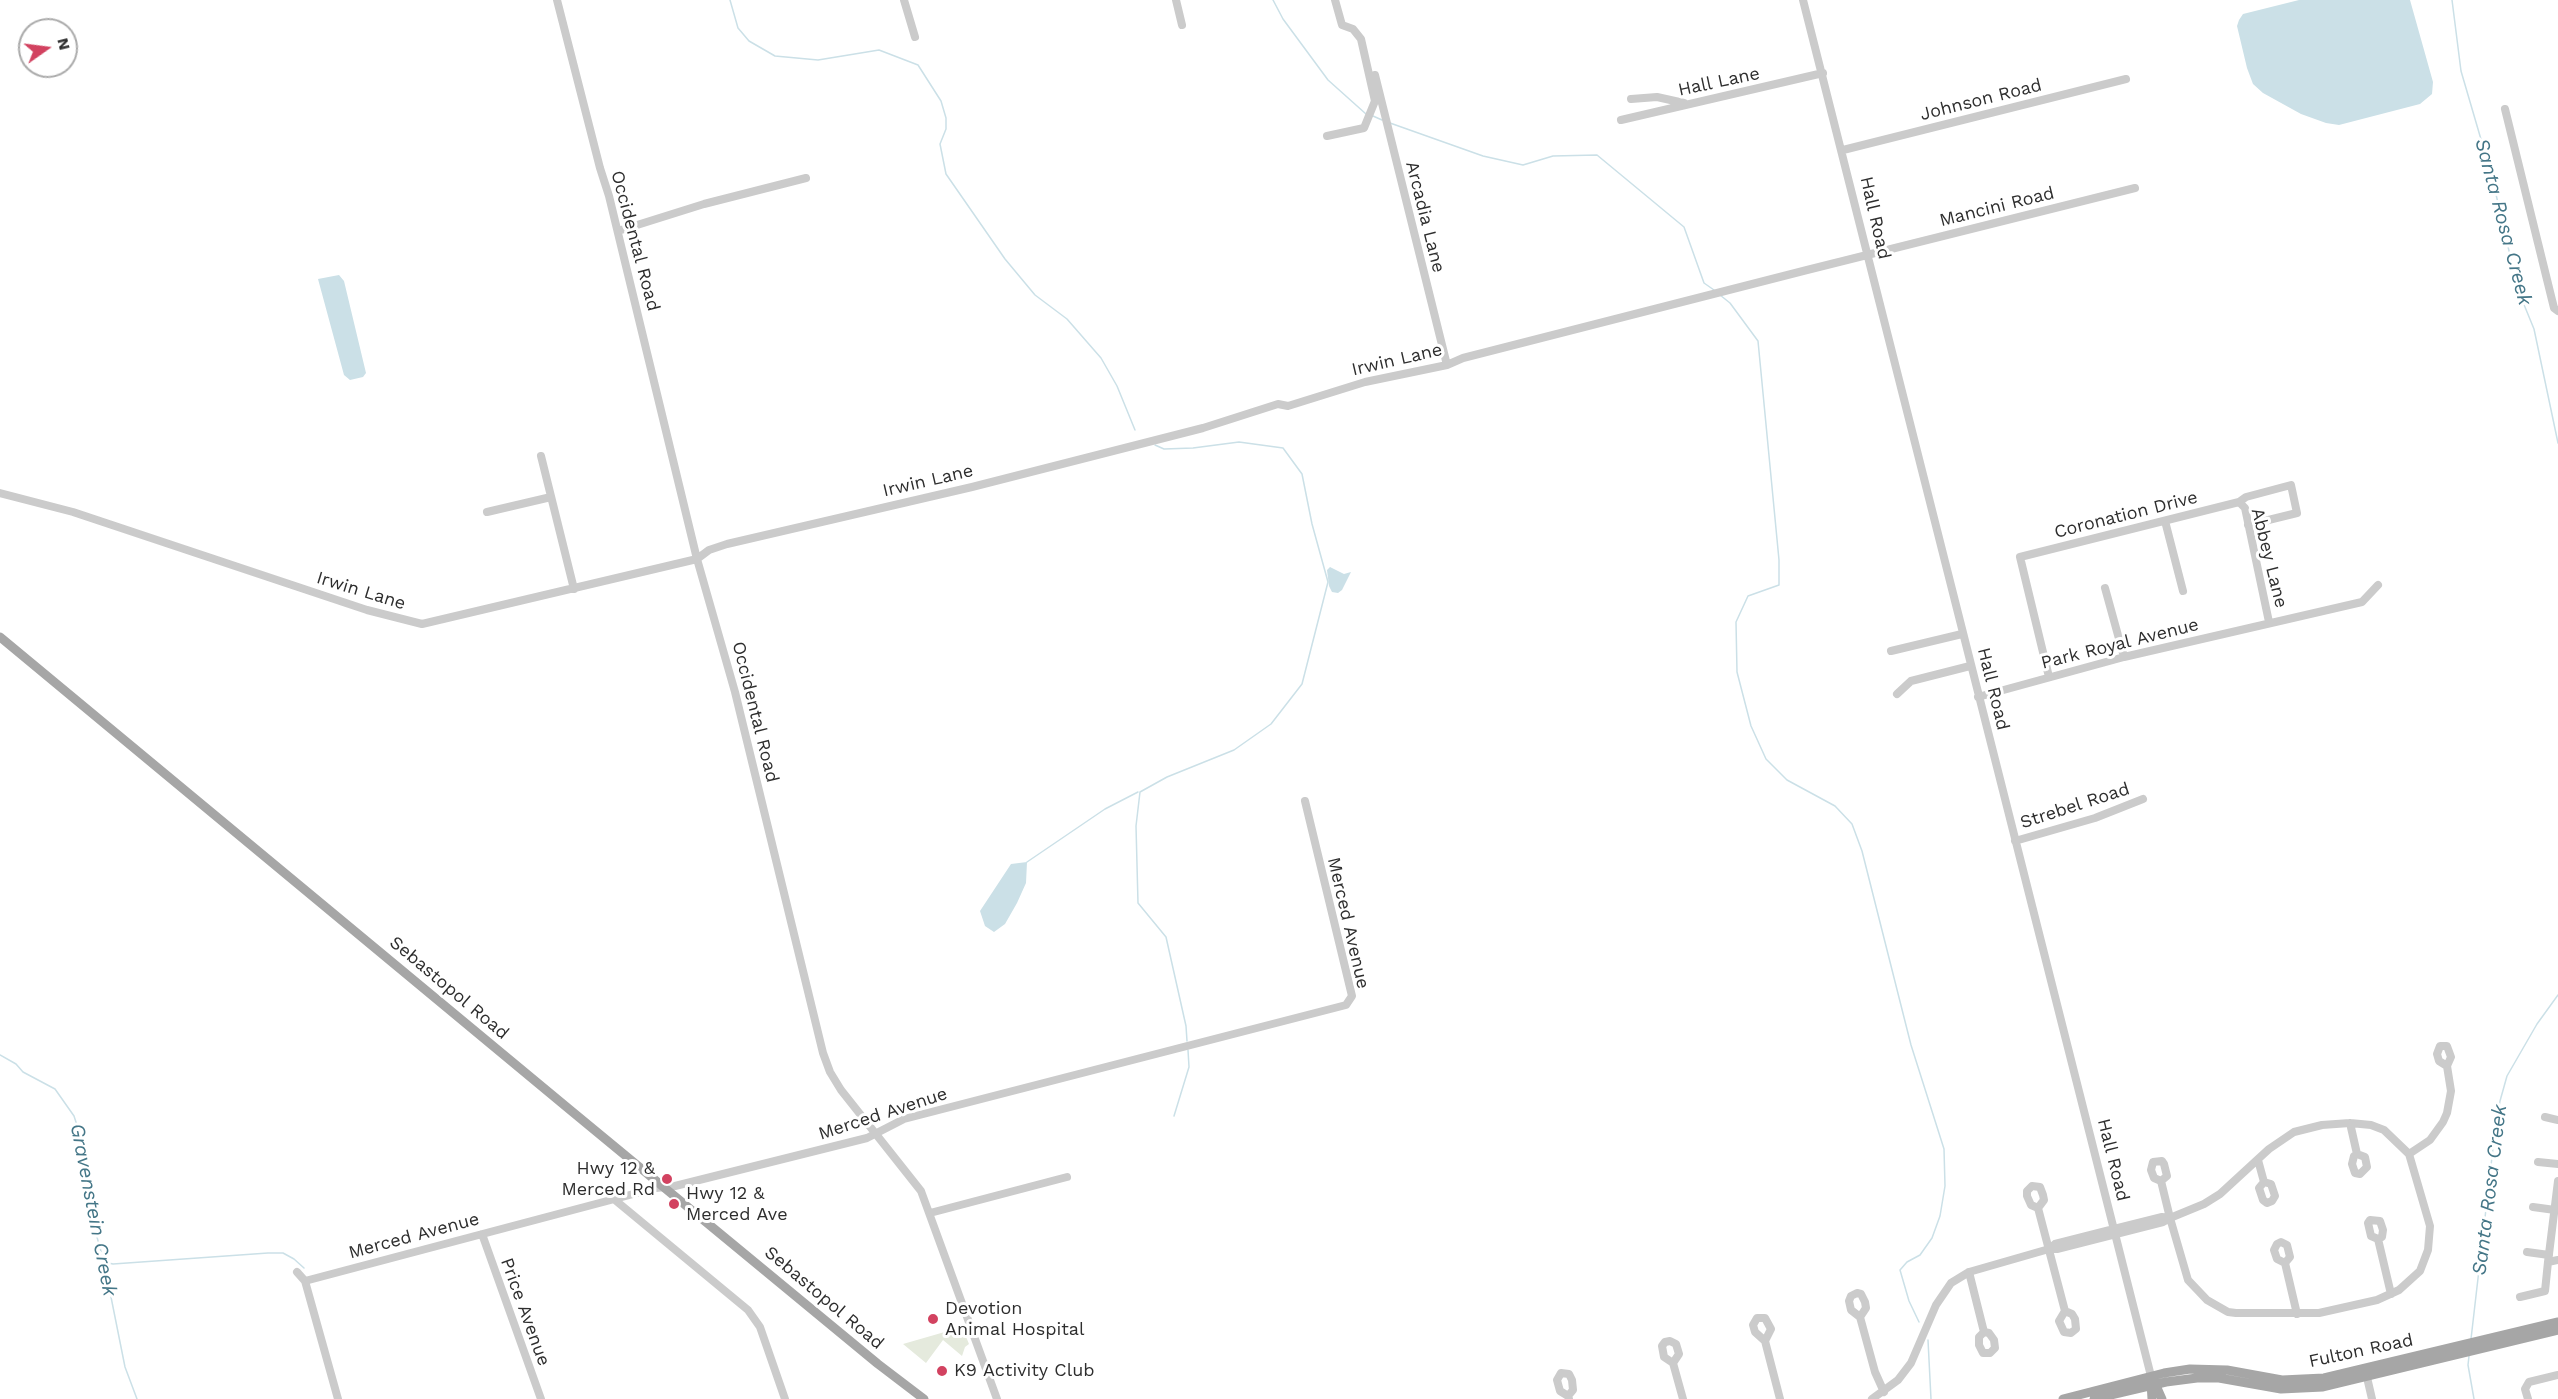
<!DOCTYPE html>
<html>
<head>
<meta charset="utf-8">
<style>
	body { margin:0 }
	#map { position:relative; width:2558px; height:1399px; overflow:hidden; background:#fff; font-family:"Work Sans",sans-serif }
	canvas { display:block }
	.north { position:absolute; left:18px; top:18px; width:60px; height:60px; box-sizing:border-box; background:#fff; border:2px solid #ababab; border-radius:50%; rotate:76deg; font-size:16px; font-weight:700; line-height:24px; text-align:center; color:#2e2e2e }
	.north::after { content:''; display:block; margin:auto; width:21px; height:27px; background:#d24260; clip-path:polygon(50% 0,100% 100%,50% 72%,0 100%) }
</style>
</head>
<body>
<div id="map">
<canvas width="2558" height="1399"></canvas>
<div class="north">N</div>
</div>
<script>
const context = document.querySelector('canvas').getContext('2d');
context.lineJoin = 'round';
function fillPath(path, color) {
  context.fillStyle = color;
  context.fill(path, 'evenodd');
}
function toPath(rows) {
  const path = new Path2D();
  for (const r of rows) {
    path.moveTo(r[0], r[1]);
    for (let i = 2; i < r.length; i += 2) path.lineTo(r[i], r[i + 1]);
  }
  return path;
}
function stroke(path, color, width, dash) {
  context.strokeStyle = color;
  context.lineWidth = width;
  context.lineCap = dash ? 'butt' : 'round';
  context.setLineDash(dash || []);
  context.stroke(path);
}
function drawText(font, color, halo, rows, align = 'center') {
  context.font = font + ' "Work Sans",sans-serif';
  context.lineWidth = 6;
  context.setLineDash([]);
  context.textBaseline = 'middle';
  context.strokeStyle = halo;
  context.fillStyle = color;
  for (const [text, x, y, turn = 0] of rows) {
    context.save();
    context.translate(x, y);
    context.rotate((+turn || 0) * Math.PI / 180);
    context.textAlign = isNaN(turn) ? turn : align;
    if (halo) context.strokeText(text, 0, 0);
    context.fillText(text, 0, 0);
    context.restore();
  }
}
fillPath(toPath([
	[962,1327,969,1344,965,1347,962,1356,943,1340,926,1363,903,1344]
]), '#e5eadd');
fillPath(toPath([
	[2299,0,2410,0,2433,82,2432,94,2420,104,2339,125,2326,123,2301,114,2263,93,2253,84,2247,68,2237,26,2239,20,2243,14],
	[339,275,344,281,366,373,363,377,350,380,344,375,318,279],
	[1330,567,1344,574,1351,572,1342,590,1338,593,1332,592,1329,586,1327,570],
	[1027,862,1026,883,1017,903,1005,924,994,932,985,926,980,911,1011,864]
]), '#cbe0e7');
stroke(toPath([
	[730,0,738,28,749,41,775,56,818,60,879,50,918,65,941,101,946,118,946,129,940,144,946,174,1005,259,1035,295,1067,319,1101,358,1117,386,1135,430],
	[1273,0,1283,19,1328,80,1366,114],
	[2452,0,2461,71,2492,177,2518,290,2534,329,2558,443],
	[1373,116,1382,120],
	[1390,123,1483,156,1523,165,1553,156,1597,155,1684,227,1704,283,1714,290],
	[1720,295,1730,303,1758,341,1779,560,1779,585,1748,596,1736,622,1737,672,1751,726,1766,759,1787,780,1835,806,1852,824,1862,851,1911,1045,1944,1149,1945,1186,1940,1216,1932,1238,1920,1255,1907,1262,1900,1270,1909,1301,1919,1322],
	[1155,445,1164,449,1193,448,1239,442,1283,448,1302,474,1312,524,1328,582,1302,684,1271,724,1234,750,1167,777,1140,792,1136,826,1138,903,1166,937,1186,1026,1187,1041],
	[1027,862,1105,809,1138,792],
	[0,1055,16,1064,23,1072,55,1089,74,1116,84,1147,82,1179,95,1202,93,1223,104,1262,125,1367,137,1399],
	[1174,1116,1189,1067,1188,1050],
	[104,1262,113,1264,268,1253,283,1253,294,1259,304,1268],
	[2471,1339,2495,1131,2500,1101,2507,1076,2537,1024,2558,995],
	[1928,1340,1931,1399],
	[2469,1356,2468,1365,2474,1399]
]), '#cbe0e7', 1.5);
stroke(toPath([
	[557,0,600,168,609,196,697,559,735,692,823,1053,830,1072,841,1090,921,1191,997,1399],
	[904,0,915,37],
	[1176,0,1182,25],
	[1803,0,2151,1376],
	[1375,75,1447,365],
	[1631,99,1657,97,1684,103],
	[2505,109,2554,308,2558,311],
	[1621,120,1823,73],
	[1327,136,1364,128,1375,101,1361,39,1353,29,1342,25,1335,0],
	[1843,150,2126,79],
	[618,231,704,204,806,178],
	[541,456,574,589],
	[0,493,73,512,367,610,422,624,697,559,709,550,727,544,972,487,1203,428,1278,404,1288,406,1365,382,1447,365,1463,358,1807,270,2135,188],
	[2239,502,2245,508,2269,622],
	[487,512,551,497],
	[2165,521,2183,591],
	[2105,588,2124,657],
	[1891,651,1962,634],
	[2049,677,2020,557,2239,502,2246,497,2291,485,2297,513,2248,525],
	[1897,694,1911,681,1970,666],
	[1978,697,2124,657,2362,602,2378,585],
	[2015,841,2095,818,2143,799],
	[2545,1117,2558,1120],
	[2350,1123,2371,1125,2384,1130,2409,1154,2430,1226,2428,1250,2420,1271,2399,1290,2377,1300,2319,1313,2236,1313,2228,1312,2207,1300,2188,1280,2170,1218,2204,1204,2220,1194,2269,1149,2294,1132,2322,1125,2350,1123],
	[2350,1123,2357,1154,2354,1156,2352,1164,2355,1173,2360,1174,2367,1167,2365,1157,2357,1154],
	[2409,1154,2430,1140,2443,1122,2447,1113,2451,1091,2447,1066,2451,1057,2447,1046,2440,1046,2437,1054,2439,1061,2447,1066],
	[2258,1160,2264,1182,2259,1188,2263,1200,2267,1203,2272,1201,2275,1196,2271,1184,2264,1182],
	[2538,1162,2558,1164],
	[2161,1181,2154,1178,2151,1170,2153,1162,2162,1161,2164,1164,2167,1176,2161,1181,2170,1218],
	[2558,1181,2548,1262,2558,1260],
	[615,1200,748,1310,760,1327,785,1399],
	[2533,1207,2555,1210],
	[2038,1208,2031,1205,2027,1196,2027,1191,2032,1186,2040,1187,2043,1195,2044,1200,2038,1208,2065,1311,2059,1321,2064,1332,2071,1333,2076,1329,2075,1319,2072,1314,2065,1311],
	[930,1213,1067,1177],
	[482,1234,541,1399],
	[2378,1239,2371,1236,2368,1223,2370,1220,2380,1221,2383,1230,2382,1237,2378,1239,2391,1294],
	[2049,1249,2055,1244,2114,1229,2162,1217,2170,1218],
	[2527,1252,2549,1255],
	[2285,1263,2277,1259,2274,1250,2277,1244,2281,1242,2287,1245,2290,1257,2285,1263,2297,1314],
	[297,1272,305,1281,656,1188,675,1186,867,1138,904,1119,1346,1005,1352,996,1305,801],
	[1969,1272,1984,1332,1979,1337,1979,1345,1983,1353,1990,1353,1995,1348,1994,1340,1989,1333,1984,1332],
	[305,1281,338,1399],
	[2520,1297,2545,1291,2548,1262],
	[1860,1317,1851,1310,1849,1301,1851,1296,1857,1293,1861,1294,1865,1302,1866,1308,1860,1317,1875,1372,1884,1392],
	[1765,1341,1771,1329,1765,1318,1757,1318,1753,1325,1755,1332,1765,1341,1780,1399],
	[1673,1363,1664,1357,1662,1346,1665,1342,1670,1341,1676,1344,1679,1354,1673,1363,1683,1399],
	[2366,1373,2372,1399],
	[1568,1396,1560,1391,1557,1380,1561,1373,1569,1374,1572,1380,1573,1390,1568,1396,1569,1399],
	[1872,1399,1898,1380,1911,1363,1936,1305,1951,1283,1969,1272,2049,1249,2057,1249,2163,1222,2170,1218],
	[2528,1399,2525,1389,2529,1382,2558,1375]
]), '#cbcbcb', 8);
stroke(toPath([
	[0,637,569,1109,878,1364,924,1399],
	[2154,1381,2162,1399],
	[2151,1382,2152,1399],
	[2063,1399,2164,1373,2190,1369,2227,1370,2282,1380,2324,1378,2558,1322],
	[2094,1399,2166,1382,2197,1378,2219,1378,2281,1389,2323,1387,2558,1330]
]), '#a6a6a6', 9);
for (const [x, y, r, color] of [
	[667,1179,6,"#d24260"],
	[674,1204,6,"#d24260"],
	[933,1319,6,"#d24260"],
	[942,1371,6,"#d24260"]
]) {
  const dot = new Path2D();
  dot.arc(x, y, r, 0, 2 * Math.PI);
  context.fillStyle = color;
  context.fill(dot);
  stroke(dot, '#fff', 2);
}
drawText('18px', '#2e2e2e', '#fff', [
	["Hall Lane",1719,82,-12],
	["Johnson Road",1981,100,-14],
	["Mancini Road",1997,207,-14],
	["Arcadia Lane",1425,217,76],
	["Hall Road",1875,218,77],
	["Occidental Road",635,241,75],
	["Irwin Lane",1397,360,-13],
	["Irwin Lane",928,481,-13],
	["Coronation Drive",2126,515,-14],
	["Abbey Lane",2269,558,76],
	["Irwin Lane",361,591,17],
	["Park Royal Avenue",2120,644,-14],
	["Hall Road",1993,689,76],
	["Occidental Road",755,712,76],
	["Strebel Road",2075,806,-18],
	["Merced Avenue",1348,923,77],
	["Sebastopol Road",449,988,40],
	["Merced Avenue",883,1114,-18],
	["Hall Road",2113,1160,76],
	["Merced Avenue",414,1236,-15],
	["Sebastopol Road",824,1298,40],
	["Price Avenue",525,1312,70],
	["Fulton Road",2361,1351,-12]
]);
drawText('18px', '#2e2e2e', '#fff', [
	["Hwy 12 &",655,1169,"right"],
	["Merced Rd",655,1190,"right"],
	["Hwy 12 &",686,1194],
	["Merced Ave",686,1215],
	["Devotion",945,1309],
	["Animal Hospital",945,1330],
	["K9 Activity Club",954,1371]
], 'left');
drawText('italic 20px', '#447687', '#fff', [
	["Santa Rosa Creek",2503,222,75],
	["Santa Rosa Creek",2490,1190,-83],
	["Gravenstein Creek",93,1210,79]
]);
</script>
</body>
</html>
